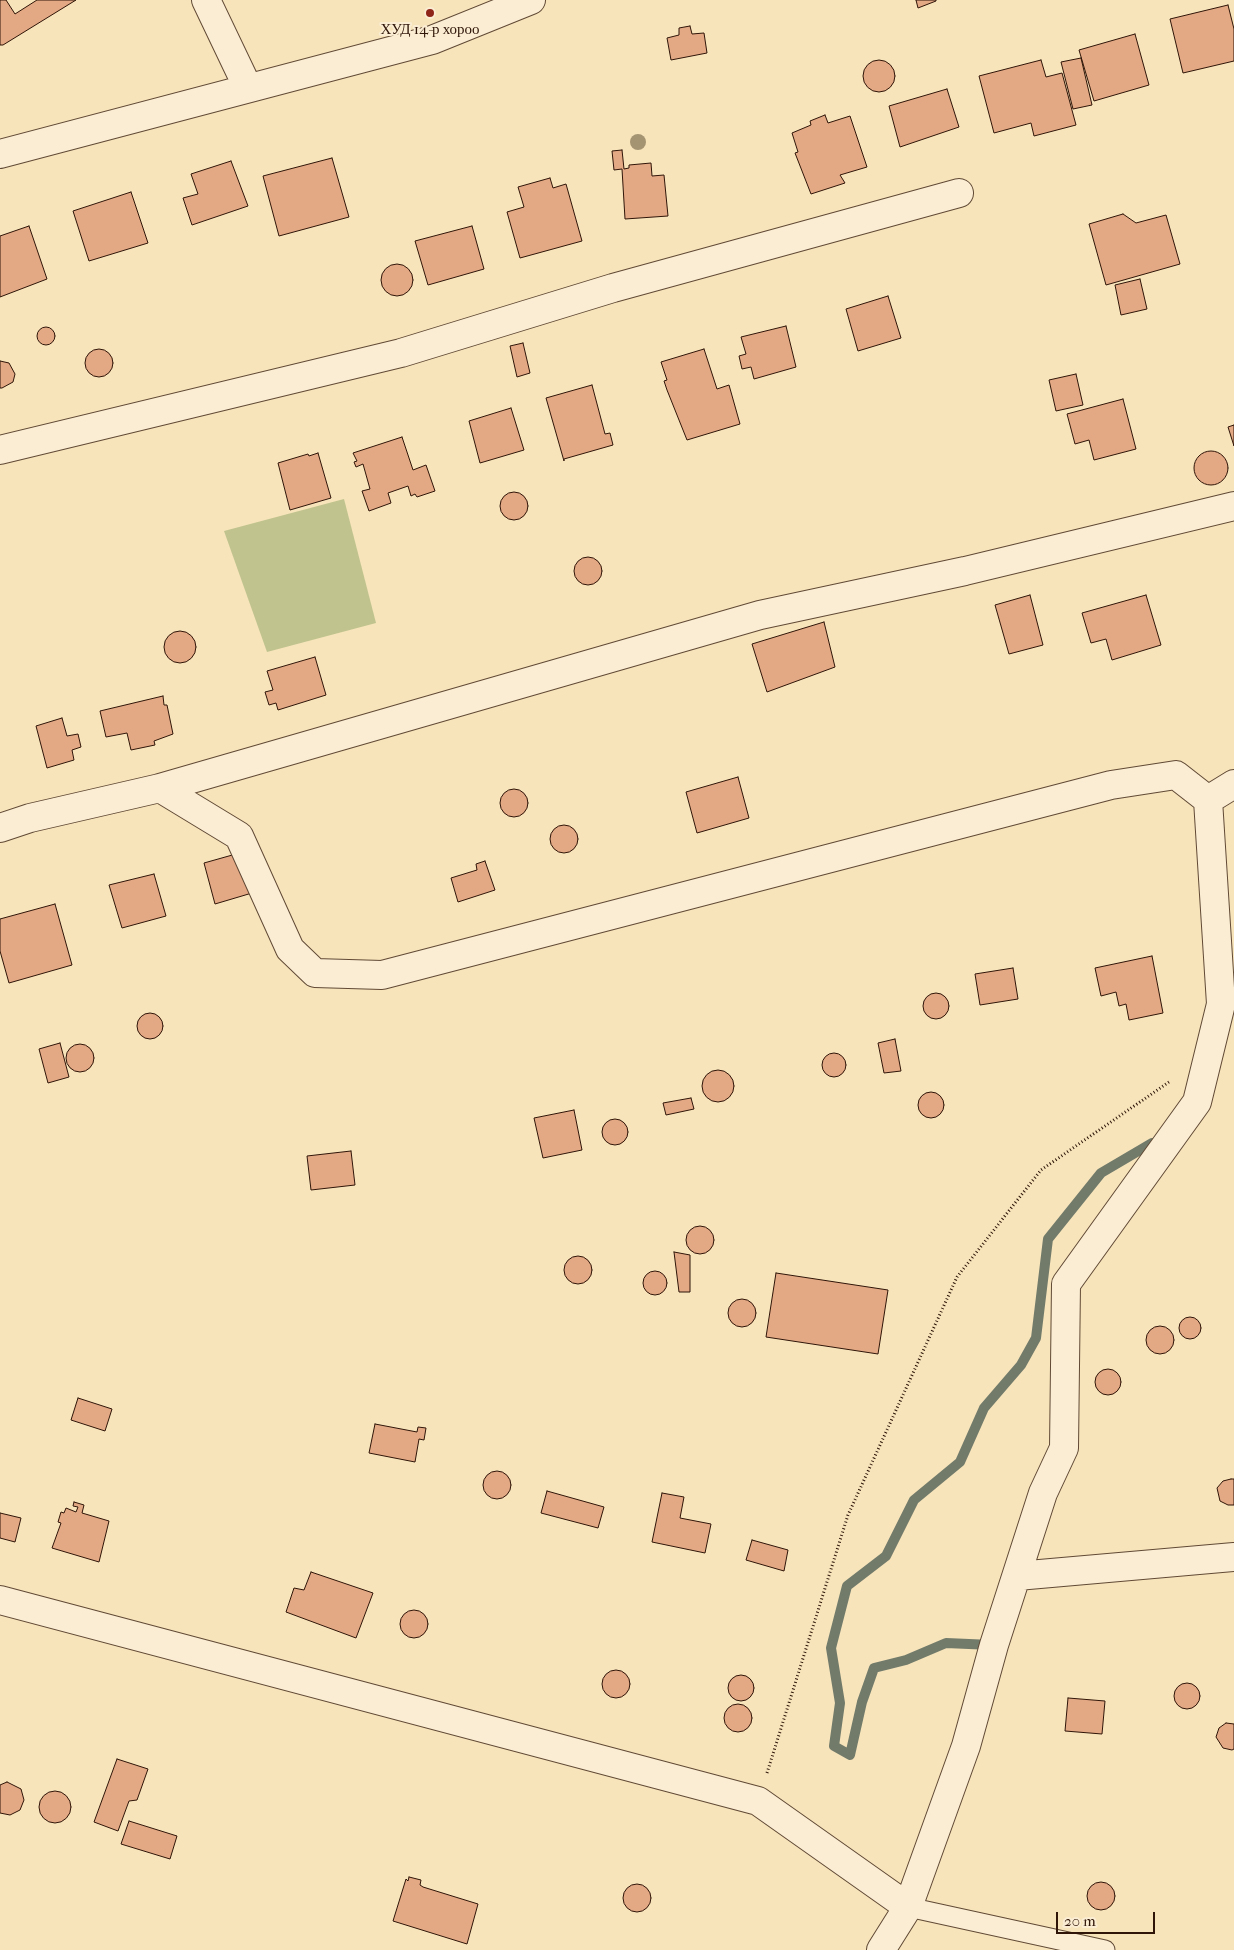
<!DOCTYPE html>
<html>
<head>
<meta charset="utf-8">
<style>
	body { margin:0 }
	#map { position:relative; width:1234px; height:1950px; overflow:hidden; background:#f7e4bb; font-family:"IM FELL French Canon",serif }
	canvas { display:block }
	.scale { position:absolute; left:1056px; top:1912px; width:99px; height:22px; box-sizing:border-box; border:2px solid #2f1508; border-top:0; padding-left:6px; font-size:15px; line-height:18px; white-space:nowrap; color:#2f1508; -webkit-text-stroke:4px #faedd3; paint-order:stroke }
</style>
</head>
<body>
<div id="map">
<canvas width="1234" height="1950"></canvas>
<div class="scale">20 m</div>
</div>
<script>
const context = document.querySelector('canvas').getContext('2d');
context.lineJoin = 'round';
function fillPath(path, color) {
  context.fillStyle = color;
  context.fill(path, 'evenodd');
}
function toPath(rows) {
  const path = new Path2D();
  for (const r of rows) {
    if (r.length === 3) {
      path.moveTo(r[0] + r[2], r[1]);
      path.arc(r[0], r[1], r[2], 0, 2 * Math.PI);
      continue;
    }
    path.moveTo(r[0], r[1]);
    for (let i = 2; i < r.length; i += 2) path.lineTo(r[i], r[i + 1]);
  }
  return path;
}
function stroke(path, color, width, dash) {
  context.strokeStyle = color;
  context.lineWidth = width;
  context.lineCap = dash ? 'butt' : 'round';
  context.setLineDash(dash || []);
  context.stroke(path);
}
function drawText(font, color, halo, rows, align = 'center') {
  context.font = font + ' "IM FELL French Canon",serif';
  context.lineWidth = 4;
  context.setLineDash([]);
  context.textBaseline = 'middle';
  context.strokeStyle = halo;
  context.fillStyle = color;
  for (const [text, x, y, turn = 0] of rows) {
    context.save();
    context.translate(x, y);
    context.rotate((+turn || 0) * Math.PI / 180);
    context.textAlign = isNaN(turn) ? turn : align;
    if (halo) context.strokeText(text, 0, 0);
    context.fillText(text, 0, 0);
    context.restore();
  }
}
fillPath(toPath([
	[344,499,376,623,267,652,224,531]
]), '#c0c38d');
stroke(toPath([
	[992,1645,946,1643,906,1660,874,1668,862,1702,850,1755,834,1746,840,1703,831,1648,847,1586,886,1556,914,1500,960,1462,984,1408,1021,1365,1036,1338,1048,1239,1101,1173,1152,1143]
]), '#727b6a', 10);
const building = toPath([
	[0,0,6,0,15,14,37,0,76,0,3,45,0,45,0,0],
	[916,0,936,0,936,1,918,8,916,0],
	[1228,5,1234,29,1234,61,1183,73,1170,19,1228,5],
	[690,26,692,34,704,33,707,53,671,60,667,38,679,35,679,28,690,26],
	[1135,34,1149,85,1094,101,1079,50,1135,34],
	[1081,58,1092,105,1073,109,1061,62,1081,58],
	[879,76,16],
	[1041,60,1046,77,1062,73,1076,125,1034,136,1031,123,994,133,979,76,1041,60],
	[947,89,959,127,900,147,889,106,947,89],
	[825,115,828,123,850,116,867,167,840,175,845,183,811,194,795,153,798,152,792,133,811,125,810,121,825,115],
	[622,150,624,169,629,168,629,165,651,163,652,176,664,175,668,216,625,219,622,169,614,170,612,151,622,150],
	[332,158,349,217,279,236,263,176,332,158],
	[231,161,248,206,192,225,183,198,198,194,191,174,231,161],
	[550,178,553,188,566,184,582,241,520,258,507,212,524,207,518,187,550,178],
	[131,192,148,243,89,261,73,211,131,192],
	[1123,214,1136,223,1166,215,1180,264,1106,285,1089,224,1123,214],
	[29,226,47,279,0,297,0,236,29,226],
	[472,226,484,269,428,285,415,241,472,226],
	[397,280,16],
	[1140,279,1147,309,1121,315,1115,285,1140,279],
	[888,296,901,338,858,351,846,309,888,296],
	[786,326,796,367,754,379,751,367,742,369,739,356,746,354,741,337,786,326],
	[46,336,9],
	[523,343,530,373,517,377,510,346,523,343],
	[704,349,717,389,729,385,740,424,687,440,667,390,664,381,667,380,661,362,704,349],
	[99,363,14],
	[0,361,9,363,15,374,13,382,2,388,0,388,0,361],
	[1076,374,1083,405,1056,411,1049,380,1076,374],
	[592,385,605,434,610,433,613,445,564,459,564,461,546,398,592,385],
	[1123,399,1136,449,1094,460,1089,440,1075,444,1067,414,1123,399],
	[511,408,524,450,480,463,469,421,511,408],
	[1234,425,1234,446,1228,427,1234,425],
	[402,437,413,470,426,465,435,491,417,497,415,494,411,496,408,486,388,493,391,503,369,511,362,491,370,489,363,464,356,467,354,462,357,461,353,453,402,437],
	[1211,468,17],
	[318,453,331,498,290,510,278,463,308,454,309,456,318,453],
	[514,506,14],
	[588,571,14],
	[1030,595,1043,645,1009,654,995,605,1030,595],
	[1146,595,1161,645,1112,660,1106,639,1091,643,1082,613,1146,595],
	[824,622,835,667,767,692,752,644,824,622],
	[180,647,16],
	[315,657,326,695,278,710,276,703,269,705,265,692,273,690,267,671,315,657],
	[163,696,164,705,167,705,173,734,154,741,155,745,131,750,127,733,106,737,100,711,163,696],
	[62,718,67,736,78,734,81,747,72,750,74,760,47,768,36,726,62,718],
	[738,777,749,818,697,833,686,792,738,777],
	[514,803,14],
	[564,839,14],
	[243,852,252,893,215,904,204,863,243,852],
	[485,861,495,890,458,902,451,878,477,870,476,864,485,861],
	[154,874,166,916,122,928,109,885,154,874],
	[55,904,72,965,9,983,0,951,0,919,55,904],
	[1152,956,1163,1013,1129,1020,1126,1004,1119,1006,1116,992,1101,996,1095,968,1152,956],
	[1013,968,1018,999,980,1005,975,974,1013,968],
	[936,1006,13],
	[150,1026,13],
	[895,1039,901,1071,884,1073,878,1043,895,1039],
	[60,1043,69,1077,48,1083,39,1049,60,1043],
	[80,1058,14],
	[834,1065,12],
	[718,1086,16],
	[931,1105,13],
	[691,1098,694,1109,666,1115,663,1103,691,1098],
	[574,1110,582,1150,543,1158,534,1118,574,1110],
	[615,1132,13],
	[351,1151,355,1185,311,1190,307,1156,351,1151],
	[700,1240,14],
	[674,1252,690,1255,690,1292,679,1292,674,1252],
	[578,1270,14],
	[655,1283,12],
	[776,1273,888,1290,878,1354,766,1337,776,1273],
	[742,1313,14],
	[1190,1328,11],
	[1160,1340,14],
	[1108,1382,13],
	[78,1398,112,1409,105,1431,71,1420,78,1398],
	[375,1424,417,1432,418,1427,426,1428,424,1440,419,1439,415,1462,369,1453,375,1424],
	[497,1485,14],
	[1231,1479,1234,1479,1234,1505,1228,1505,1220,1501,1217,1488,1223,1481,1231,1479],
	[547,1491,604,1507,598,1528,541,1513,547,1491],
	[662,1493,684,1497,680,1518,711,1524,705,1553,652,1542,662,1493],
	[74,1502,84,1505,82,1513,109,1521,99,1562,52,1548,61,1523,58,1522,61,1512,64,1513,66,1508,76,1512,78,1507,73,1506,74,1502],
	[0,1513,21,1518,15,1542,0,1538,0,1513],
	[752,1540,788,1550,784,1571,746,1560,752,1540],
	[311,1572,373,1593,356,1638,286,1612,294,1588,304,1590,311,1572],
	[414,1624,14],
	[616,1684,14],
	[741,1688,13],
	[1187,1696,13],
	[1068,1698,1105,1701,1102,1734,1065,1731,1068,1698],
	[738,1718,14],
	[1226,1723,1234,1724,1234,1749,1232,1750,1223,1748,1216,1737,1219,1728,1226,1723],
	[117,1759,148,1769,137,1800,129,1801,118,1831,94,1822,117,1759],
	[7,1782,21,1789,24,1800,20,1810,10,1815,0,1813,0,1785,7,1782],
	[55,1807,16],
	[129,1821,177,1836,170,1859,121,1844,129,1821],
	[409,1877,421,1880,420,1885,423,1887,478,1904,467,1944,393,1921,406,1879,408,1881,409,1877],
	[1101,1896,14],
	[637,1898,14]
]);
fillPath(building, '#e3a884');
stroke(building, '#2f1508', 1);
const service = toPath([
	[908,1907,1105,1950]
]);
const minor = toPath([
	[206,0,248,88],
	[0,154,432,40,531,0],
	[0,450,401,353,613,288,959,193],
	[160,788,760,615,965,571,1234,506],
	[1208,800,1234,784],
	[0,828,30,818,160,788,239,836,290,949,315,973,382,975,1111,785,1176,775,1208,800,1221,1004,1197,1102,1066,1284,1064,1448,1043,1493,994,1645,966,1746,908,1907,881,1950],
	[1017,1576,1234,1557],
	[0,1600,758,1801,908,1907]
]);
stroke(service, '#614935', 21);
stroke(minor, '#614935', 30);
stroke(toPath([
	[767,1773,848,1515,957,1277,1041,1170,1169,1082]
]), '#2f1508', 3, [1, 2.5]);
stroke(service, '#faedd3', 19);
stroke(minor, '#faedd3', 28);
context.fillStyle = '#a59472';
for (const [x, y] of [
	[638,142]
]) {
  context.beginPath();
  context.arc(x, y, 8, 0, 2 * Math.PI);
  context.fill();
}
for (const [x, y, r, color] of [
	[430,13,5,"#8f2418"]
]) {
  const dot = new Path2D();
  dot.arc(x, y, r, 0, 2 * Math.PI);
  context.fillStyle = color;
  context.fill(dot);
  stroke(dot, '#faedd3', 2);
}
drawText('15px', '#2f1508', '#faedd3', [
	["ХУД 14-р хороо",430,30]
]);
</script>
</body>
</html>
